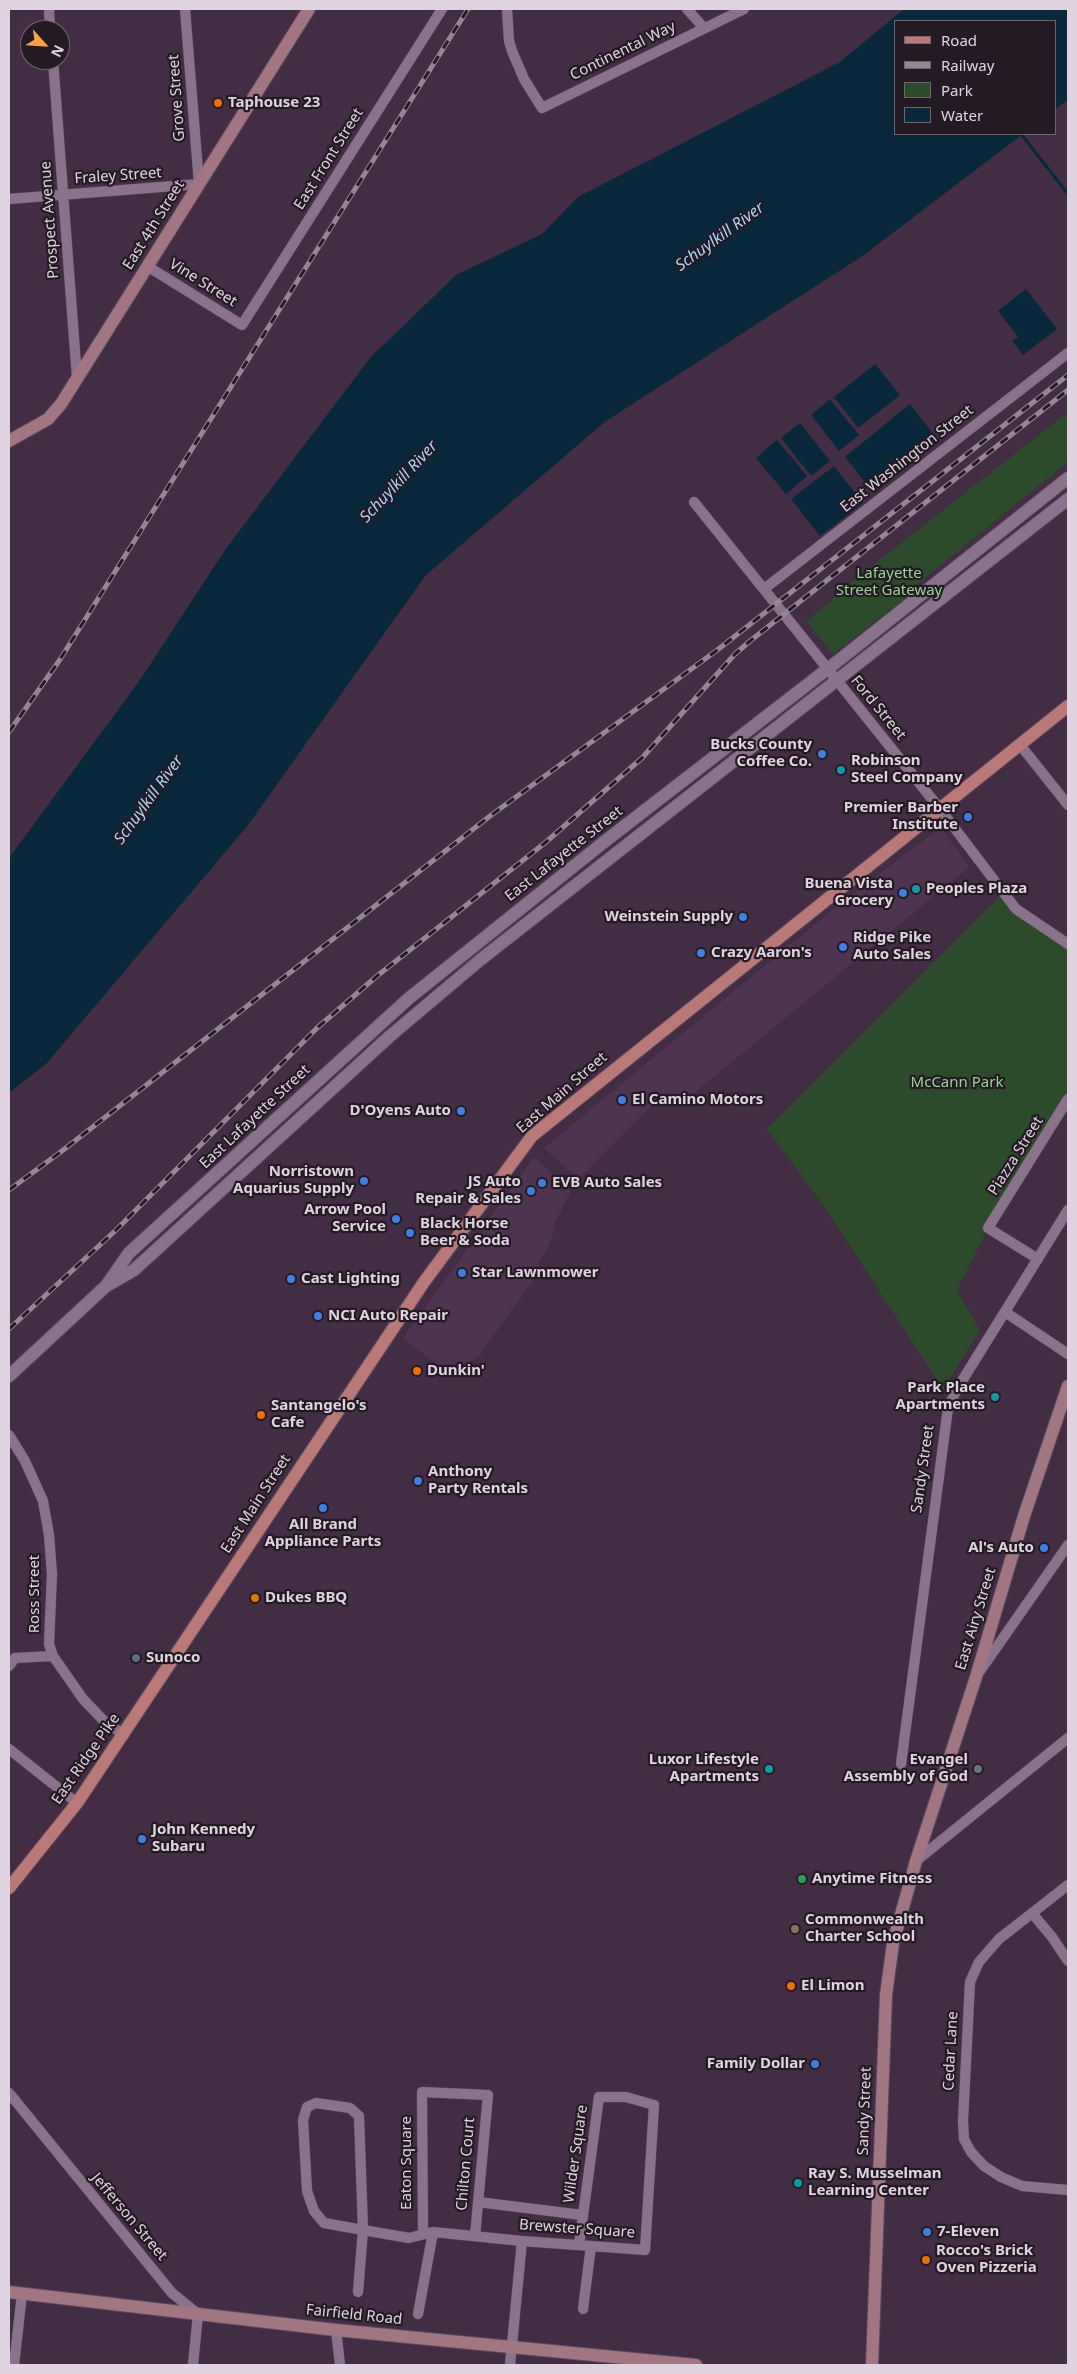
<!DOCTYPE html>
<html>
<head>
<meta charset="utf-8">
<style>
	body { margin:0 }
	#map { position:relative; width:1077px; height:2374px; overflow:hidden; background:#432d45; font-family:"Noto Sans",sans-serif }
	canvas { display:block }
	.frame { position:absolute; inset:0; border:10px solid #e0d2e1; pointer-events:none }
	.legend { position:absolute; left:894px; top:20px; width:162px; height:115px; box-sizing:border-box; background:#241a24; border:1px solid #6f6470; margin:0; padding:6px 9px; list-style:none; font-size:15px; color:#e0d2e1 }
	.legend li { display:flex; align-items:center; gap:10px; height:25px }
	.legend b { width:25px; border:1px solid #6f6470 }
	.north { position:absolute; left:20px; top:20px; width:50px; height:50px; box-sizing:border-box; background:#241a24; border:1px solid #6f6470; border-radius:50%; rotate:116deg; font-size:14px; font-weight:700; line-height:20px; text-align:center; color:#e0d2e1 }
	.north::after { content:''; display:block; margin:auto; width:18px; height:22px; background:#f6a247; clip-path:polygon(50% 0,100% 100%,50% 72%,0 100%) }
</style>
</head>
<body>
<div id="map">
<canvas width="1077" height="2374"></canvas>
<div class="frame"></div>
<ul class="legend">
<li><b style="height:6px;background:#b97979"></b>Road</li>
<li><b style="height:6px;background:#968497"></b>Railway</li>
<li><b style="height:14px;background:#2b4b2b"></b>Park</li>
<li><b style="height:14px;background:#09283c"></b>Water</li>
</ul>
<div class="north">N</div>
</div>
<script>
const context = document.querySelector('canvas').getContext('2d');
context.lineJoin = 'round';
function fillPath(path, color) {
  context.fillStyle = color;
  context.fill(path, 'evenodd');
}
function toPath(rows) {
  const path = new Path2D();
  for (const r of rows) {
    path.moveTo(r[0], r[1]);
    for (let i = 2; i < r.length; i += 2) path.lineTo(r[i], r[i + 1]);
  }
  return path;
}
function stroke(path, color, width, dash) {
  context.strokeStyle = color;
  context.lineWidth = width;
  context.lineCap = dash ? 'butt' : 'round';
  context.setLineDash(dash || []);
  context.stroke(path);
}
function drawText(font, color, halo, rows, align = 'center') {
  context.font = font + ' "Noto Sans",sans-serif';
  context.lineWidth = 4.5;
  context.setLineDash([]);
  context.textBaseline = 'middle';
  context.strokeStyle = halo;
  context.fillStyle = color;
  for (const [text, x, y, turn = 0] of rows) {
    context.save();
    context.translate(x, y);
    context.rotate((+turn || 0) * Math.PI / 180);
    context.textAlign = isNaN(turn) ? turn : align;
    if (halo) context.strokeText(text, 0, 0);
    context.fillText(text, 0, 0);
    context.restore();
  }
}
fillPath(toPath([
	[941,827,969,867,682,1103,667,1105,657,1101,579,1179,544,1148,836,907],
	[534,1157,571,1191,556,1221,549,1245,539,1263,537,1275,478,1357,448,1373,403,1338]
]), '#4f3451');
fillPath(toPath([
	[1068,412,1068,462,915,586,914,592,833,654,807,622,848,585],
	[1003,893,1068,944,1068,1099,988,1228,957,1291,980,1330,943,1389,826,1209,767,1129]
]), '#2b4b2b');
fillPath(toPath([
	[904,9,1068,9,1068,99,1056,109,1056,21,896,21,896,134,1023,134,861,257,606,421,426,575,248,825,47,1063,9,1093,9,858,140,680,225,550,370,358,456,275,542,234,578,197,840,62],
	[1026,289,1057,329,1023,355,1012,341,1018,337,998,311],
	[875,364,900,395,858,428,834,397],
	[830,399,859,435,839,451,811,415],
	[910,404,939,441,874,493,845,457],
	[800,423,830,461,811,476,781,438],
	[777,440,807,476,786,494,756,458],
	[834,466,863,503,820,536,791,499]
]), '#09283c');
stroke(toPath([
	[1021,134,1068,194]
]), '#09283c', 3);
const minor = toPath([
	[49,9,50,30],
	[507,9,509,41,512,51,524,79,542,108,744,9],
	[687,9,704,28],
	[53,60,77,378],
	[9,199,199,184,185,9],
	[147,266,242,325,442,9],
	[694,502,940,809,1016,909,1068,944],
	[764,589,1068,353],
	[1021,746,1068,805],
	[1038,1259,988,1228,1068,1099],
	[1005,1312,1068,1354],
	[9,1435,25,1461,43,1501,49,1535,52,1574,49,1644,53,1656,83,1699,103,1720,124,1735],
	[9,1666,15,1658,53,1656],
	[980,1671,1068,1545],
	[9,1749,77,1803],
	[901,1764,948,1408,957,1389,1068,1210],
	[916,1861,1068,1738],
	[1068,1885,999,1939,979,1962,970,1982,963,2121,964,2139,971,2152,984,2166,1001,2177,1022,2186,1068,2190],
	[1032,1913,1052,1937,1068,1961],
	[9,2093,172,2293,198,2314,193,2365],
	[478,2202,582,2215],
	[423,2233,422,2092,488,2095,475,2236],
	[358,2292,363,2230,359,2116,350,2108,316,2103,307,2107,303,2120,307,2191,314,2211,324,2223,363,2230,409,2238,433,2232,522,2241,591,2246,645,2250,654,2105,626,2097,599,2097,579,2245],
	[583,2309,591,2246],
	[418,2314,433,2232],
	[336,2330,340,2365],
	[14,2365,22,2294],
	[510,2365,522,2241]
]);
const tertiary = toPath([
	[108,1285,134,1270,390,1036,480,960,1068,499],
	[9,1376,106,1286,129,1253,408,999,604,842,843,657,1068,478]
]);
const secondary = toPath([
	[9,441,48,419,61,404,309,9],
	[9,2292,336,2330,696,2365],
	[872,2365,886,1995,893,1943,916,1861,976,1677,1024,1516,1068,1386]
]);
const primary = toPath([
	[9,1888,77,1803,424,1282,532,1136,1068,706]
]);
stroke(minor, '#5c4a5e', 11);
stroke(tertiary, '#5c4a5e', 14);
stroke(secondary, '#5c4a5e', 14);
stroke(primary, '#5c4a5e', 14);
stroke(minor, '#8b728c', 10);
stroke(tertiary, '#8b728c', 12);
stroke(secondary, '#a27583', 12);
stroke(primary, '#b97979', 12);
const rail = toPath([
	[9,732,59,661,468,9],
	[9,1190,62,1151,490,816,716,651,1068,375],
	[9,1329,116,1230,317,1028,377,976,546,842,642,758,735,654,750,641,1068,390]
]);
stroke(rail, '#968497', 5);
stroke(rail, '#241a24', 3, [9]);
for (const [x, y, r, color] of [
	[218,103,5,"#e8710a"],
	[822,754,5,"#3f7fe0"],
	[841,770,5,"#0f9aa8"],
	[968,817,5,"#3f7fe0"],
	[916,889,5,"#0f9aa8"],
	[903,893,5,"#3f7fe0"],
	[743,917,5,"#3f7fe0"],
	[843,947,5,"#3f7fe0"],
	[701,953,5,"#3f7fe0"],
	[622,1100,5,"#3f7fe0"],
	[461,1111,5,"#3f7fe0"],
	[364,1181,5,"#3f7fe0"],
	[542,1183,5,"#3f7fe0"],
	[531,1191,5,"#3f7fe0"],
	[396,1219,5,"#3f7fe0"],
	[410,1233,5,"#3f7fe0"],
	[462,1273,5,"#3f7fe0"],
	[291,1279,5,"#3f7fe0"],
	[318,1316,5,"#3f7fe0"],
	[417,1371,5,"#e8710a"],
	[995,1397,5,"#0f9aa8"],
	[261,1415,5,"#e8710a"],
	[418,1481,5,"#3f7fe0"],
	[323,1508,5,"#3f7fe0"],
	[1044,1548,5,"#3f7fe0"],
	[255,1598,5,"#e8710a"],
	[136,1658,5,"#5c6f8a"],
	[769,1769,5,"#0f9aa8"],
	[978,1769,5,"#6b7280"],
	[142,1839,5,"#3f7fe0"],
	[802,1879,5,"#2e9e5b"],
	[795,1929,5,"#8d6e63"],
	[791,1986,5,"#e8710a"],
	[815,2064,5,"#3f7fe0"],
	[798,2183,5,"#0f9aa8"],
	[927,2232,5,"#3f7fe0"],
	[926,2260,5,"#e8710a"]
]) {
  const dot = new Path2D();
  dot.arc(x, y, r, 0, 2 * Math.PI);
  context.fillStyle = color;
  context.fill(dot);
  stroke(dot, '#241a24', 2);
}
drawText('15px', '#e0d2e1', '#241a24', [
	["Continental Way",623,51,-26],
	["Grove Street",177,98,-94],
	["East Front Street",329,159,-58],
	["Fraley Street",118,176,-4],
	["Prospect Avenue",50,220,-94],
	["East 4th Street",154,225,-58],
	["Vine Street",203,283,32],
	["East Washington Street",907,459,-38],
	["Ford Street",878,708,51],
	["East Lafayette Street",564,854,-38],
	["East Main Street",562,1093,-41],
	["East Lafayette Street",255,1117,-43],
	["Piazza Street",1016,1156,-58],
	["Sandy Street",923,1469,-82],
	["East Main Street",256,1504,-57],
	["Ross Street",35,1594,-90],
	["East Airy Street",976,1619,-73],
	["East Ridge Pike",86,1759,-55],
	["Cedar Lane",951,2051,-87],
	["Sandy Street",865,2111,-88],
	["Wilder Square",576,2154,-82],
	["Eaton Square",407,2163,-90],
	["Chilton Court",466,2164,-85],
	["Jefferson Street",129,2217,50],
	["Brewster Square",577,2229,4],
	["Fairfield Road",354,2315,6]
]);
drawText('bold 15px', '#e0d2e1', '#241a24', [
	["Taphouse 23",228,103],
	["Bucks County",812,745,"right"],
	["Coffee Co.",812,762,"right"],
	["Robinson",851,761],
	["Steel Company",851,778],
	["Premier Barber",958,808,"right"],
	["Institute",958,825,"right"],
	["Buena Vista",893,884,"right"],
	["Grocery",893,901,"right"],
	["Peoples Plaza",926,889],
	["Weinstein Supply",733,917,"right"],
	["Ridge Pike",853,938],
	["Auto Sales",853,955],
	["Crazy Aaron's",711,953],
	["El Camino Motors",632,1100],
	["D'Oyens Auto",451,1111,"right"],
	["Norristown",354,1172,"right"],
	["Aquarius Supply",354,1189,"right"],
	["JS Auto",521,1182,"right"],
	["Repair & Sales",521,1199,"right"],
	["EVB Auto Sales",552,1183],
	["Arrow Pool",386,1210,"right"],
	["Service",386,1227,"right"],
	["Black Horse",420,1224],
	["Beer & Soda",420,1241],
	["Star Lawnmower",472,1273],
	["Cast Lighting",301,1279],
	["NCI Auto Repair",328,1316],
	["Dunkin'",427,1371],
	["Park Place",985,1388,"right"],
	["Apartments",985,1405,"right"],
	["Santangelo's",271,1406],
	["Cafe",271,1423],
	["Anthony",428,1472],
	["Party Rentals",428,1489],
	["All Brand",323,1525,"center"],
	["Appliance Parts",323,1542,"center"],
	["Al's Auto",1034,1548,"right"],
	["Dukes BBQ",265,1598],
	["Sunoco",146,1658],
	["Luxor Lifestyle",759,1760,"right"],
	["Apartments",759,1777,"right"],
	["Evangel",968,1760,"right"],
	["Assembly of God",968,1777,"right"],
	["John Kennedy",152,1830],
	["Subaru",152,1847],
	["Anytime Fitness",812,1879],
	["Commonwealth",805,1920],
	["Charter School",805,1937],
	["El Limon",801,1986],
	["Family Dollar",805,2064,"right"],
	["Ray S. Musselman",808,2174],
	["Learning Center",808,2191],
	["7-Eleven",937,2232],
	["Rocco's Brick",936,2251],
	["Oven Pizzeria",936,2268]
], 'left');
drawText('15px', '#94d692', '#241a24', [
	["Lafayette",889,574],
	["Street Gateway",889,591],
	["McCann Park",957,1083]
]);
drawText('italic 16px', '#a6d5f8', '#241a24', [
	["Schuylkill River",720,237,-36],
	["Schuylkill River",399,482,-47],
	["Schuylkill River",149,800,-54]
]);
</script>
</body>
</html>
